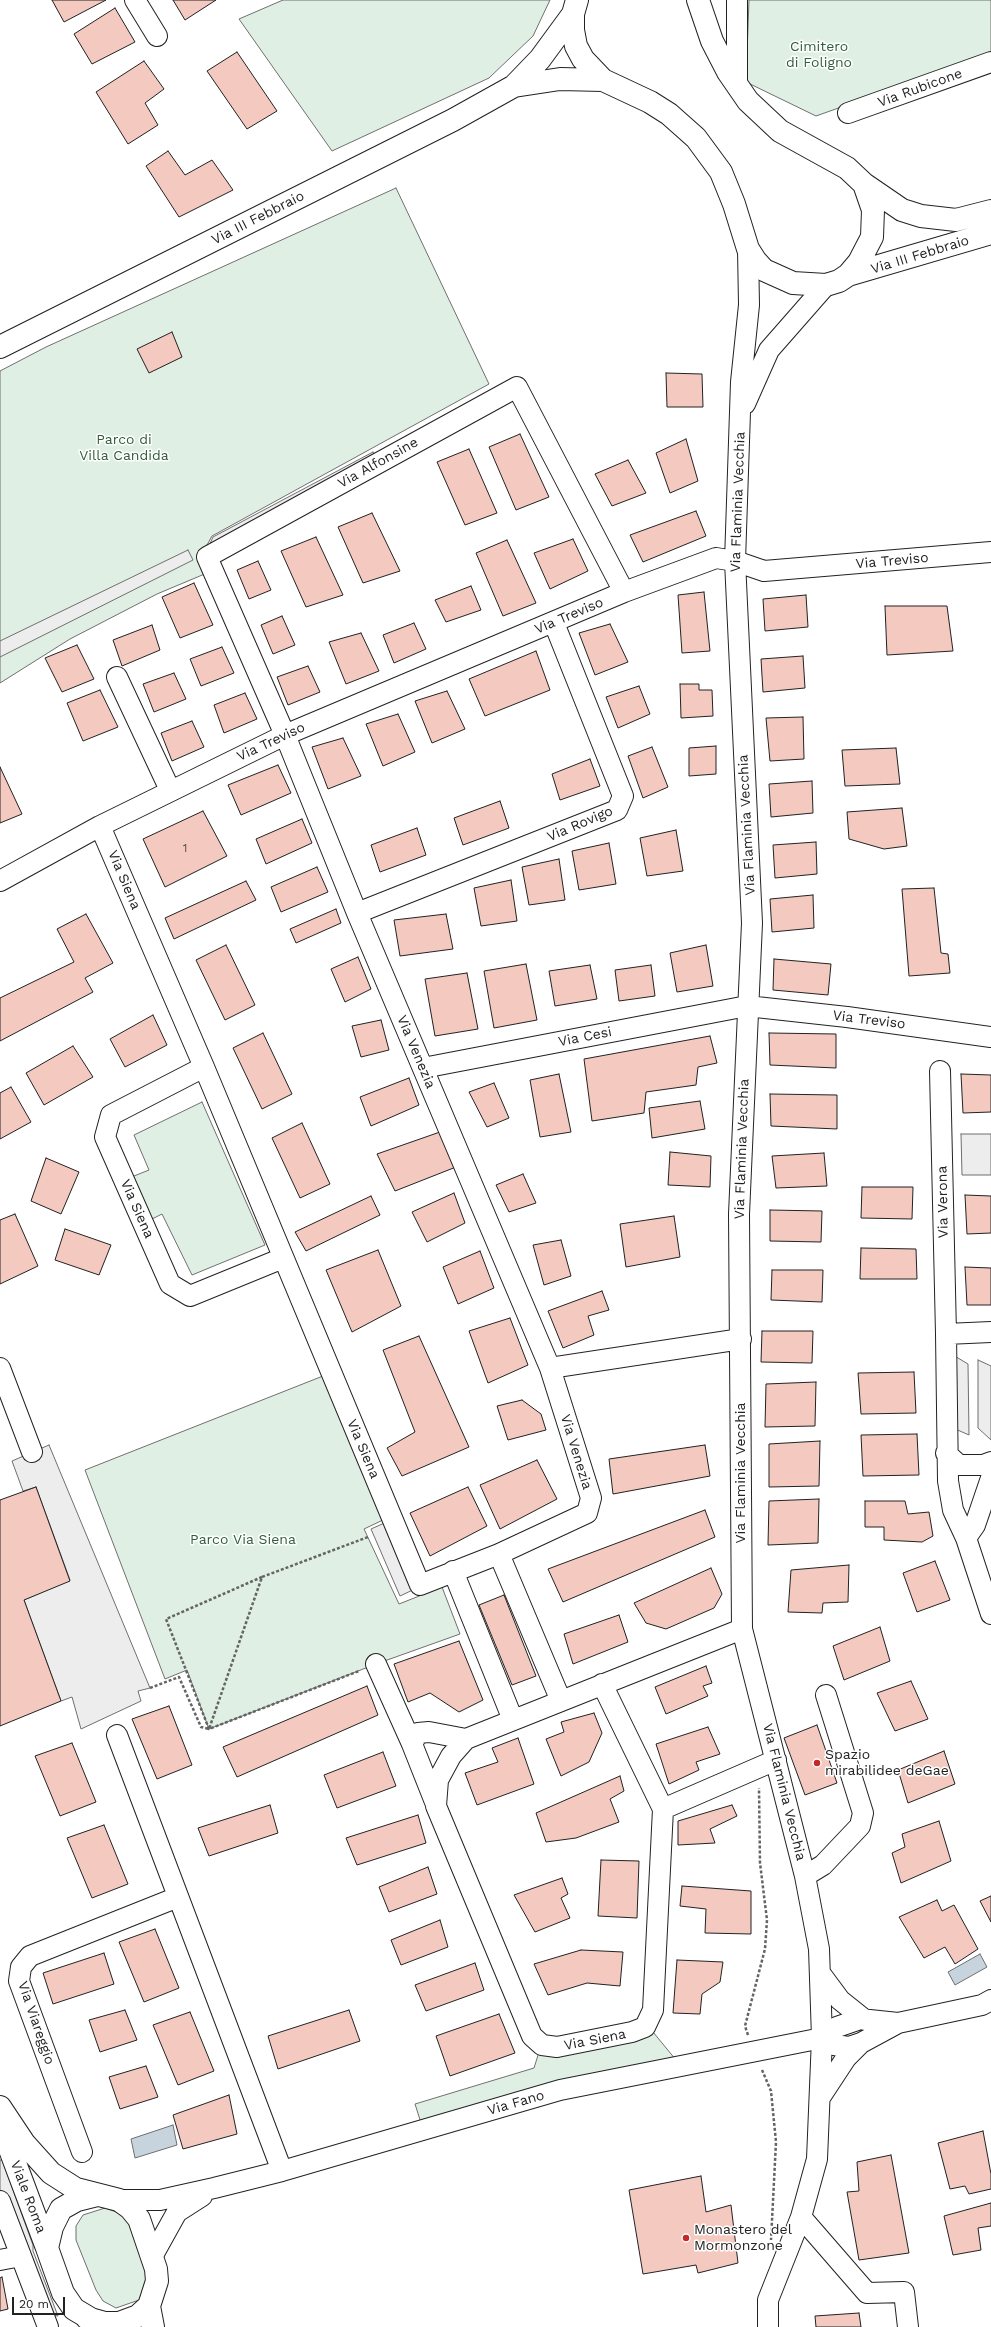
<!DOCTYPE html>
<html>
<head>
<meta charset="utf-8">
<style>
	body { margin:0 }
	#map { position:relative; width:991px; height:2327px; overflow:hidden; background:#fff; font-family:"Work Sans",sans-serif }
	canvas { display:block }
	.scale { position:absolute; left:12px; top:2297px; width:53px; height:18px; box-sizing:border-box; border:2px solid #222; border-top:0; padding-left:5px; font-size:12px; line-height:14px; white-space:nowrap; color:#222; -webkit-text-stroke:3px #fff; paint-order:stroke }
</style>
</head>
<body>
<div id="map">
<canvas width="991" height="2327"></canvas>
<div class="scale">20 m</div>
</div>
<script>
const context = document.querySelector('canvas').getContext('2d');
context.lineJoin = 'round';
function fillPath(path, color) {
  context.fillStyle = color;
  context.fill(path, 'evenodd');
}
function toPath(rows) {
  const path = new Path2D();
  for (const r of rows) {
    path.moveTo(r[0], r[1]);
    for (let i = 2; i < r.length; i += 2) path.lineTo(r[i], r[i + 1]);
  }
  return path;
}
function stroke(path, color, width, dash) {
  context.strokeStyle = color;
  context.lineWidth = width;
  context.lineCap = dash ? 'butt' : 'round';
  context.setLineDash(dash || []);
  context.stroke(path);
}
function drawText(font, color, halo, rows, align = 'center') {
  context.font = font + ' "Work Sans",sans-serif';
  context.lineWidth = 3;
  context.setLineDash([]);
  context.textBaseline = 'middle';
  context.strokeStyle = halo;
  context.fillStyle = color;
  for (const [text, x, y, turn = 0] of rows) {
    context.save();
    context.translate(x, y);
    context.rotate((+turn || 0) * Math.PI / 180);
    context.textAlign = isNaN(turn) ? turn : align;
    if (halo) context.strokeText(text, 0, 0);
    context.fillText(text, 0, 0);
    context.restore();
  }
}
const green = toPath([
	[283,0,550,0,533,36,489,78,332,151,239,19,283,0],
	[749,0,991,0,991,54,816,116,746,82,749,0],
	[396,188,489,384,212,536,202,554,207,573,157,594,70,639,0,683,0,371,46,347,396,188],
	[202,1102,265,1245,192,1275,162,1214,148,1221,129,1178,149,1170,134,1135,202,1102],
	[323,1376,385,1519,364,1529,399,1604,442,1587,460,1634,376,1664,209,1729,187,1670,165,1679,85,1470,323,1376],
	[653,2032,676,2060,421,2123,415,2104,534,2068,539,2052,653,2032],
	[105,2208,119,2213,129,2222,147,2273,146,2288,139,2300,116,2308,103,2301,96,2290,76,2240,76,2226,83,2215,105,2208]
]);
fillPath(green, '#e0efe3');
stroke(green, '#6f6f6f', 1);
const parking = toPath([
	[373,452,378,461,207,550,213,537,373,452],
	[188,550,193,560,0,657,0,641,188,550],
	[961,1134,991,1134,991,1175,962,1175,961,1134],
	[953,1355,968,1364,969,1435,953,1428,953,1355],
	[978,1360,991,1366,991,1440,978,1428,978,1360],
	[49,1445,150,1688,138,1691,141,1701,81,1729,72,1697,61,1701,24,1600,70,1580,36,1487,23,1491,12,1461,49,1445],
	[389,1521,417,1588,400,1596,371,1529,389,1521],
	[0,2160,2,2160,33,2245,33,2251,58,2316,43,2314,0,2201,0,2160]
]);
fillPath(parking, '#ededed');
stroke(parking, '#6f6f6f', 1);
const water = toPath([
	[980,1954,987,1967,955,1985,948,1972,980,1954],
	[173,2125,177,2145,135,2158,131,2139,173,2125]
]);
fillPath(water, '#c7d3dd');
stroke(water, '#6f6f6f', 1);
const building = toPath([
	[52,0,106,0,64,22,52,0],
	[173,0,216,0,185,20,173,0],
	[115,8,135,42,92,64,74,34,115,8],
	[237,52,277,111,247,129,207,71,237,52],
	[144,61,164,89,145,103,158,125,128,144,96,92,144,61],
	[168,151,185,175,212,160,233,190,179,217,146,166,168,151],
	[172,332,182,357,149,373,137,349,172,332],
	[666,373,702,374,703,407,667,407,666,373],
	[520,434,549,497,516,510,489,447,520,434],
	[686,439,698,481,670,493,656,453,686,439],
	[469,449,497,513,465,525,437,462,469,449],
	[628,460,646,493,612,506,595,474,628,460],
	[696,511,706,536,643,562,630,535,696,511],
	[372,513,400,571,363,583,338,527,372,513],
	[316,537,343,595,306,607,281,551,316,537],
	[573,539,588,571,550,589,534,553,573,539],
	[507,540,536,603,503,616,476,553,507,540],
	[258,561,271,590,249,599,237,570,258,561],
	[194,583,213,625,180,638,162,597,194,583],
	[471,586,481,610,446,622,435,600,471,586],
	[704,592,710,651,682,653,678,595,704,592],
	[806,595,808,627,765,631,763,599,806,595],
	[885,606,947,606,953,651,887,655,885,606],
	[282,616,295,645,273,654,261,625,282,616],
	[414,623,426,649,394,663,383,635,414,623],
	[610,624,628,662,595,675,579,633,610,624],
	[152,625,160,650,122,666,113,640,152,625],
	[361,633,379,671,346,684,329,642,361,633],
	[77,645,94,679,62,692,45,658,77,645],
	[222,647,234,673,201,686,190,659,222,647],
	[536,651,550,690,485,716,469,679,536,651],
	[803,656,805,688,763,692,761,659,803,656],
	[308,666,320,692,288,705,277,677,308,666],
	[174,673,186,699,154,712,143,684,174,673],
	[680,684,699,684,699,690,712,690,713,716,681,718,680,684],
	[639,686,650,714,618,728,606,697,639,686],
	[100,690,118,727,83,741,67,703,100,690],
	[447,691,465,729,432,743,415,701,447,691],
	[245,693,257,719,224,733,214,705,245,693],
	[398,714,415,752,383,766,366,724,398,714],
	[803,717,804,759,770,761,766,718,803,717],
	[192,721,204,747,172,761,161,733,192,721],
	[343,738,361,776,328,789,312,747,343,738],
	[716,746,716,774,689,776,689,748,716,746],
	[652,747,668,787,643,798,628,756,652,747],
	[896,748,900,784,845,786,842,750,896,748],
	[590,759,600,786,560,800,552,774,590,759],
	[278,765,291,793,241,815,228,785,278,765],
	[0,767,22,814,0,823,0,767],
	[812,781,813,813,771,817,769,784,812,781],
	[500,801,509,828,463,845,454,818,500,801],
	[902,808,907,846,884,849,849,839,847,812,902,808],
	[203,811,227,856,165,887,143,839,203,811],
	[302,819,312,843,266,864,256,839,302,819],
	[417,828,426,855,380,872,371,845,417,828],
	[676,830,683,871,647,876,640,838,676,830],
	[816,842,817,874,775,878,773,845,816,842],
	[609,843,616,884,579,890,572,851,609,843],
	[559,859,565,900,529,905,522,867,559,859],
	[317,867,328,892,281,912,271,887,317,867],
	[511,880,517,921,481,926,474,888,511,880],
	[246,881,256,900,174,939,165,918,246,881],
	[934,888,941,953,948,954,950,973,909,976,902,889,934,888],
	[813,895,814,928,772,932,770,899,813,895],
	[336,909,341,923,296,943,290,929,336,909],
	[86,914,113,963,85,978,93,992,0,1041,0,998,74,962,57,929,86,914],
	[446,914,453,949,400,956,394,920,446,914],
	[226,945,255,1005,225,1020,196,960,226,945],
	[706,945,713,986,677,992,670,953,706,945],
	[358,957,371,989,345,1002,331,969,358,957],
	[774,959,831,964,828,995,773,990,774,959],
	[526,964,537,1020,494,1028,484,971,526,964],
	[590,965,597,999,555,1006,549,971,590,965],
	[651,965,655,996,619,1001,615,970,651,965],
	[467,973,478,1029,435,1036,425,979,467,973],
	[153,1015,167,1045,125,1067,110,1039,153,1015],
	[381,1020,389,1050,361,1057,352,1026,381,1020],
	[263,1033,292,1094,262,1109,233,1048,263,1033],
	[769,1033,836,1034,836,1068,770,1065,769,1033],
	[710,1036,717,1063,698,1067,696,1085,646,1092,644,1113,592,1121,584,1059,710,1036],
	[73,1046,93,1077,44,1105,26,1073,73,1046],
	[559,1074,571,1132,540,1137,530,1080,559,1074],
	[961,1074,991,1075,991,1112,963,1113,961,1074],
	[409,1078,419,1105,371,1126,360,1097,409,1078],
	[494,1083,509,1118,487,1127,469,1092,494,1083],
	[11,1087,31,1122,0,1139,0,1093,11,1087],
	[770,1094,837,1095,837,1129,771,1126,770,1094],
	[700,1101,705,1129,652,1138,649,1108,700,1101],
	[302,1123,330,1184,300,1198,272,1138,302,1123],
	[440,1132,456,1167,395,1191,377,1154,440,1132],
	[670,1152,711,1156,710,1187,668,1185,670,1152],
	[824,1153,827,1186,776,1188,772,1156,824,1153],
	[46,1158,79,1172,61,1214,31,1201,46,1158],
	[523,1174,536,1203,509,1212,496,1185,523,1174],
	[862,1187,913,1187,912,1219,861,1218,862,1187],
	[454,1193,465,1223,427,1242,412,1212,454,1193],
	[965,1195,991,1196,991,1233,967,1234,965,1195],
	[371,1196,380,1215,306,1251,295,1232,371,1196],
	[770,1210,822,1211,821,1242,770,1241,770,1210],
	[15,1214,38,1266,0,1284,0,1220,15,1214],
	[674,1216,680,1257,626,1267,620,1224,674,1216],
	[65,1229,111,1245,99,1275,55,1260,65,1229],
	[561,1240,571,1276,544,1285,533,1245,561,1240],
	[861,1248,916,1249,917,1279,860,1279,861,1248],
	[378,1250,401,1306,352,1332,326,1270,378,1250],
	[480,1251,494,1288,458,1304,443,1267,480,1251],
	[965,1267,991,1268,991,1305,967,1305,965,1267],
	[772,1270,823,1270,822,1302,771,1300,772,1270],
	[602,1291,609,1310,588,1316,594,1335,563,1348,548,1311,602,1291],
	[510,1318,528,1365,488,1383,469,1331,510,1318],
	[762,1331,813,1331,812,1363,761,1362,762,1331],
	[419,1336,469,1447,402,1476,387,1448,415,1432,383,1350,419,1336],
	[914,1372,916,1413,861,1414,858,1373,914,1372],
	[816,1382,815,1426,765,1427,766,1384,816,1382],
	[522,1400,541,1414,546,1430,508,1440,497,1406,522,1400],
	[917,1434,919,1475,863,1476,861,1435,917,1434],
	[820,1441,819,1486,769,1487,769,1444,820,1441],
	[705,1445,710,1476,613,1494,609,1459,705,1445],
	[537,1460,557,1499,500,1529,480,1485,537,1460],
	[36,1487,70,1581,24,1600,61,1701,0,1726,0,1500,36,1487],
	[468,1487,487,1526,430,1556,410,1513,468,1487],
	[819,1499,818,1543,768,1545,769,1501,819,1499],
	[865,1501,905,1501,908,1514,929,1512,933,1536,922,1542,884,1540,884,1527,865,1527,865,1501],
	[705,1510,715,1537,563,1602,548,1569,705,1510],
	[935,1561,950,1600,917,1612,903,1573,935,1561],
	[849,1565,848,1602,823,1603,822,1613,788,1612,791,1570,849,1565],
	[711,1568,722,1594,714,1608,666,1629,646,1623,634,1603,711,1568],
	[504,1595,536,1676,512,1685,479,1605,504,1595],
	[619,1615,628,1642,573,1664,564,1634,619,1615],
	[880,1627,890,1661,844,1680,833,1646,880,1627],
	[459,1641,483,1700,459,1712,430,1693,408,1702,394,1664,459,1641],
	[706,1666,712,1683,703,1686,708,1696,666,1714,655,1687,706,1666],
	[911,1681,928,1719,895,1731,877,1693,911,1681],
	[367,1686,378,1715,237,1777,223,1747,367,1686],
	[169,1706,192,1765,157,1779,132,1719,169,1706],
	[594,1713,602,1733,589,1762,561,1776,546,1739,564,1732,561,1722,594,1713],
	[817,1725,837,1783,805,1795,784,1738,817,1725],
	[708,1727,720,1754,696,1762,699,1770,669,1784,656,1744,708,1727],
	[518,1738,534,1784,477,1805,465,1773,498,1762,492,1748,518,1738],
	[72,1743,96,1802,60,1816,35,1756,72,1743],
	[944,1751,955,1784,908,1803,898,1770,944,1751],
	[383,1752,396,1786,337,1808,324,1775,383,1752],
	[620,1776,624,1791,610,1799,619,1822,576,1838,546,1842,536,1813,620,1776],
	[270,1805,278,1833,209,1856,198,1828,270,1805],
	[732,1805,737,1816,710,1829,715,1843,678,1845,678,1821,732,1805],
	[418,1815,426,1843,357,1865,346,1838,418,1815],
	[939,1821,951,1861,901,1883,892,1853,905,1847,902,1834,939,1821],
	[104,1825,128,1884,92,1898,67,1838,104,1825],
	[601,1860,639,1861,637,1918,598,1916,601,1860],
	[428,1867,437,1894,389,1912,379,1887,428,1867],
	[562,1878,568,1894,561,1898,570,1918,535,1932,514,1895,562,1878],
	[682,1886,751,1891,751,1934,705,1933,706,1909,680,1906,682,1886],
	[991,1896,991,1922,980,1901,991,1896],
	[937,1900,942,1911,954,1905,978,1949,955,1964,945,1947,924,1958,899,1917,937,1900],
	[440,1920,448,1947,401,1965,391,1940,440,1920],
	[155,1929,179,1988,144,2002,119,1942,155,1929],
	[581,1950,623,1952,620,1986,587,1983,548,1995,534,1964,581,1950],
	[104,1953,114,1984,53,2004,43,1973,104,1953],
	[677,1960,723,1962,720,1982,702,1994,700,2014,673,2013,677,1960],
	[475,1963,484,1990,426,2011,415,1985,475,1963],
	[125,2010,137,2040,100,2052,89,2020,125,2010],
	[349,2010,360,2041,278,2069,268,2036,349,2010],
	[190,2012,214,2071,178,2085,153,2025,190,2012],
	[499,2014,515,2053,450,2076,436,2036,499,2014],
	[146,2066,158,2097,120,2109,109,2077,146,2066],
	[229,2095,237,2134,183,2149,173,2115,229,2095],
	[983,2131,991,2174,991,2189,969,2194,965,2186,950,2189,938,2143,983,2131],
	[891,2155,909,2253,859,2260,847,2192,859,2191,857,2162,891,2155],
	[701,2176,706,2212,731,2205,738,2263,698,2273,696,2265,643,2274,629,2190,701,2176],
	[991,2203,991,2226,978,2228,981,2250,953,2255,944,2216,991,2203],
	[2,2277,8,2309,0,2311,0,2278,2,2277],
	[859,2313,861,2327,816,2327,815,2316,859,2313]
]);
fillPath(building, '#f3c9c0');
stroke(building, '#222', 1);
const minor = toPath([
	[135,0,157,36],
	[737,86,737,0],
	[848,113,991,62],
	[748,249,749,305,741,382,735,561,752,923,739,1214,742,1629,805,1876,819,1949,822,2038,817,2159,801,2217,768,2300,768,2327],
	[745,404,769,350,826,285],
	[117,677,170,790],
	[100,826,204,1067,420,1585,499,1554,587,1513,591,1498,550,1368,357,913,285,735,207,557,517,387,624,592],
	[0,881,100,826,285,735,624,592,716,558,735,561,764,571,991,552],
	[357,913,617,810,623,796,554,623],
	[204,1067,111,1115,105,1137,170,1284,190,1296,283,1258],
	[423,1068,747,1006,847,1017,991,1037],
	[940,1071,946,1334,991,1332],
	[946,1334,948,1481,953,1510,966,1538,991,1614],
	[0,1368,32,1452],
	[550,1368,741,1339],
	[946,1453,959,1465,983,1465,991,1462],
	[966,1538,975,1525,991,1478],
	[499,1554,561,1701],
	[453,1571,513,1720],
	[742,1629,466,1739,451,1756,438,1780,436,1806,532,2036,542,2045,557,2047,632,2032,645,2027,653,2010,663,1809,776,1760],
	[376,1664,412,1744],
	[602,1684,663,1809],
	[117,1735,282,2171],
	[435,1802,412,1744,418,1733,429,1732,466,1739],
	[805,1876,823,1865,860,1826,863,1813,826,1695],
	[820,1973,840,2000,865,2020],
	[822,2038,834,2045,849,2047,861,2043,898,2023,982,2005,991,2000],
	[821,2096,846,2058,861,2043],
	[82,2152,19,1981,21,1967,30,1956,178,1897],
	[119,2200,160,2200,214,2188,282,2171,560,2090,822,2038,837,2027,860,2019,898,2023],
	[0,2201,48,2327],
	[801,2217,867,2293,904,2292,908,2327],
	[152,2257,177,2212,202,2196],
	[0,2260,21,2256]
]);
const major = toPath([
	[577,0,573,14,573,30,576,46,583,59,603,80,650,102,669,114,696,138,721,172,734,204,748,249,755,260,764,270,793,283,826,285,839,281,848,275,859,262,872,237,873,210,864,184,847,168,780,131,748,101,728,72,712,41,698,0],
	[514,86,540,59,573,14],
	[864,184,902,210,921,216,956,220,991,211],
	[848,275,991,233],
	[0,347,453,120,514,86,560,79,603,80],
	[0,2107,24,2143,51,2173,76,2189,119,2200,130,2208,139,2219,156,2269,157,2281,149,2306,138,2316,119,2323,105,2323,87,2318],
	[0,2123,47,2248],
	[97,2195,77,2200,61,2209,52,2227,47,2248,63,2293,74,2309,101,2325],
	[149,2306,153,2327]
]);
stroke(minor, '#222', 22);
stroke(major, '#222', 24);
stroke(toPath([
	[262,1577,166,1619,209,1729,359,1671],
	[150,1688,179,1677,201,1727,209,1729,262,1577,368,1537],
	[748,2035,745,2026,765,1949,767,1920,760,1863,759,1788],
	[762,2070,771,2091,776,2142,771,2240]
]), '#646464', 2.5, [3, 2]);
stroke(minor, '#fff', 20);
stroke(major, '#fff', 22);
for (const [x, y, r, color] of [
	[817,1763,4,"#c62828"],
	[686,2238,4,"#c62828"]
]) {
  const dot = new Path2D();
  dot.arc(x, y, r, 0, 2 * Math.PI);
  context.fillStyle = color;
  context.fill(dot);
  stroke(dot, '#fff', 1.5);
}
drawText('12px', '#564c4a', null, [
	["1",185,848]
]);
drawText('14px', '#2f5e38', '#fff', [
	["Cimitero",819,47],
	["di Foligno",819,63],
	["Parco di",124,440],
	["Villa Candida",124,456],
	["Parco Via Siena",243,1540]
]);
drawText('14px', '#222', '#fff', [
	["Via Rubicone",920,88,-20],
	["Via III Febbraio",258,218,-27],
	["Via III Febbraio",920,255,-17],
	["Via Alfonsine",378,463,-29],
	["Via Flaminia Vecchia",738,502,-88],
	["Via Treviso",892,561,-5],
	["Via Treviso",569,616,-23],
	["Via Treviso",271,742,-25],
	["Via Rovigo",580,824,-23],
	["Via Flaminia Vecchia",747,825,-93],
	["Via Siena",124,880,67],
	["Via Treviso",869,1020,7],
	["Via Cesi",585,1037,-11],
	["Via Venezia",416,1052,67],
	["Via Flaminia Vecchia",742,1149,-88],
	["Via Verona",943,1202,-91],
	["Via Siena",137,1209,66],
	["Via Siena",363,1449,67],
	["Via Venezia",576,1452,73],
	["Via Flaminia Vecchia",741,1473,-90],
	["Via Flaminia Vecchia",784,1792,76],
	["Via Viareggio",36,2023,71],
	["Via Siena",595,2040,-11],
	["Via Fano",516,2103,-16],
	["Viale Roma",28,2197,69]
]);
drawText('14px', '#222', '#fff', [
	["Spazio",825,1755],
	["mirabilidee deGae",825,1771],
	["Monastero del",694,2230],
	["Mormonzone",694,2246]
], 'left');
</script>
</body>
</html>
